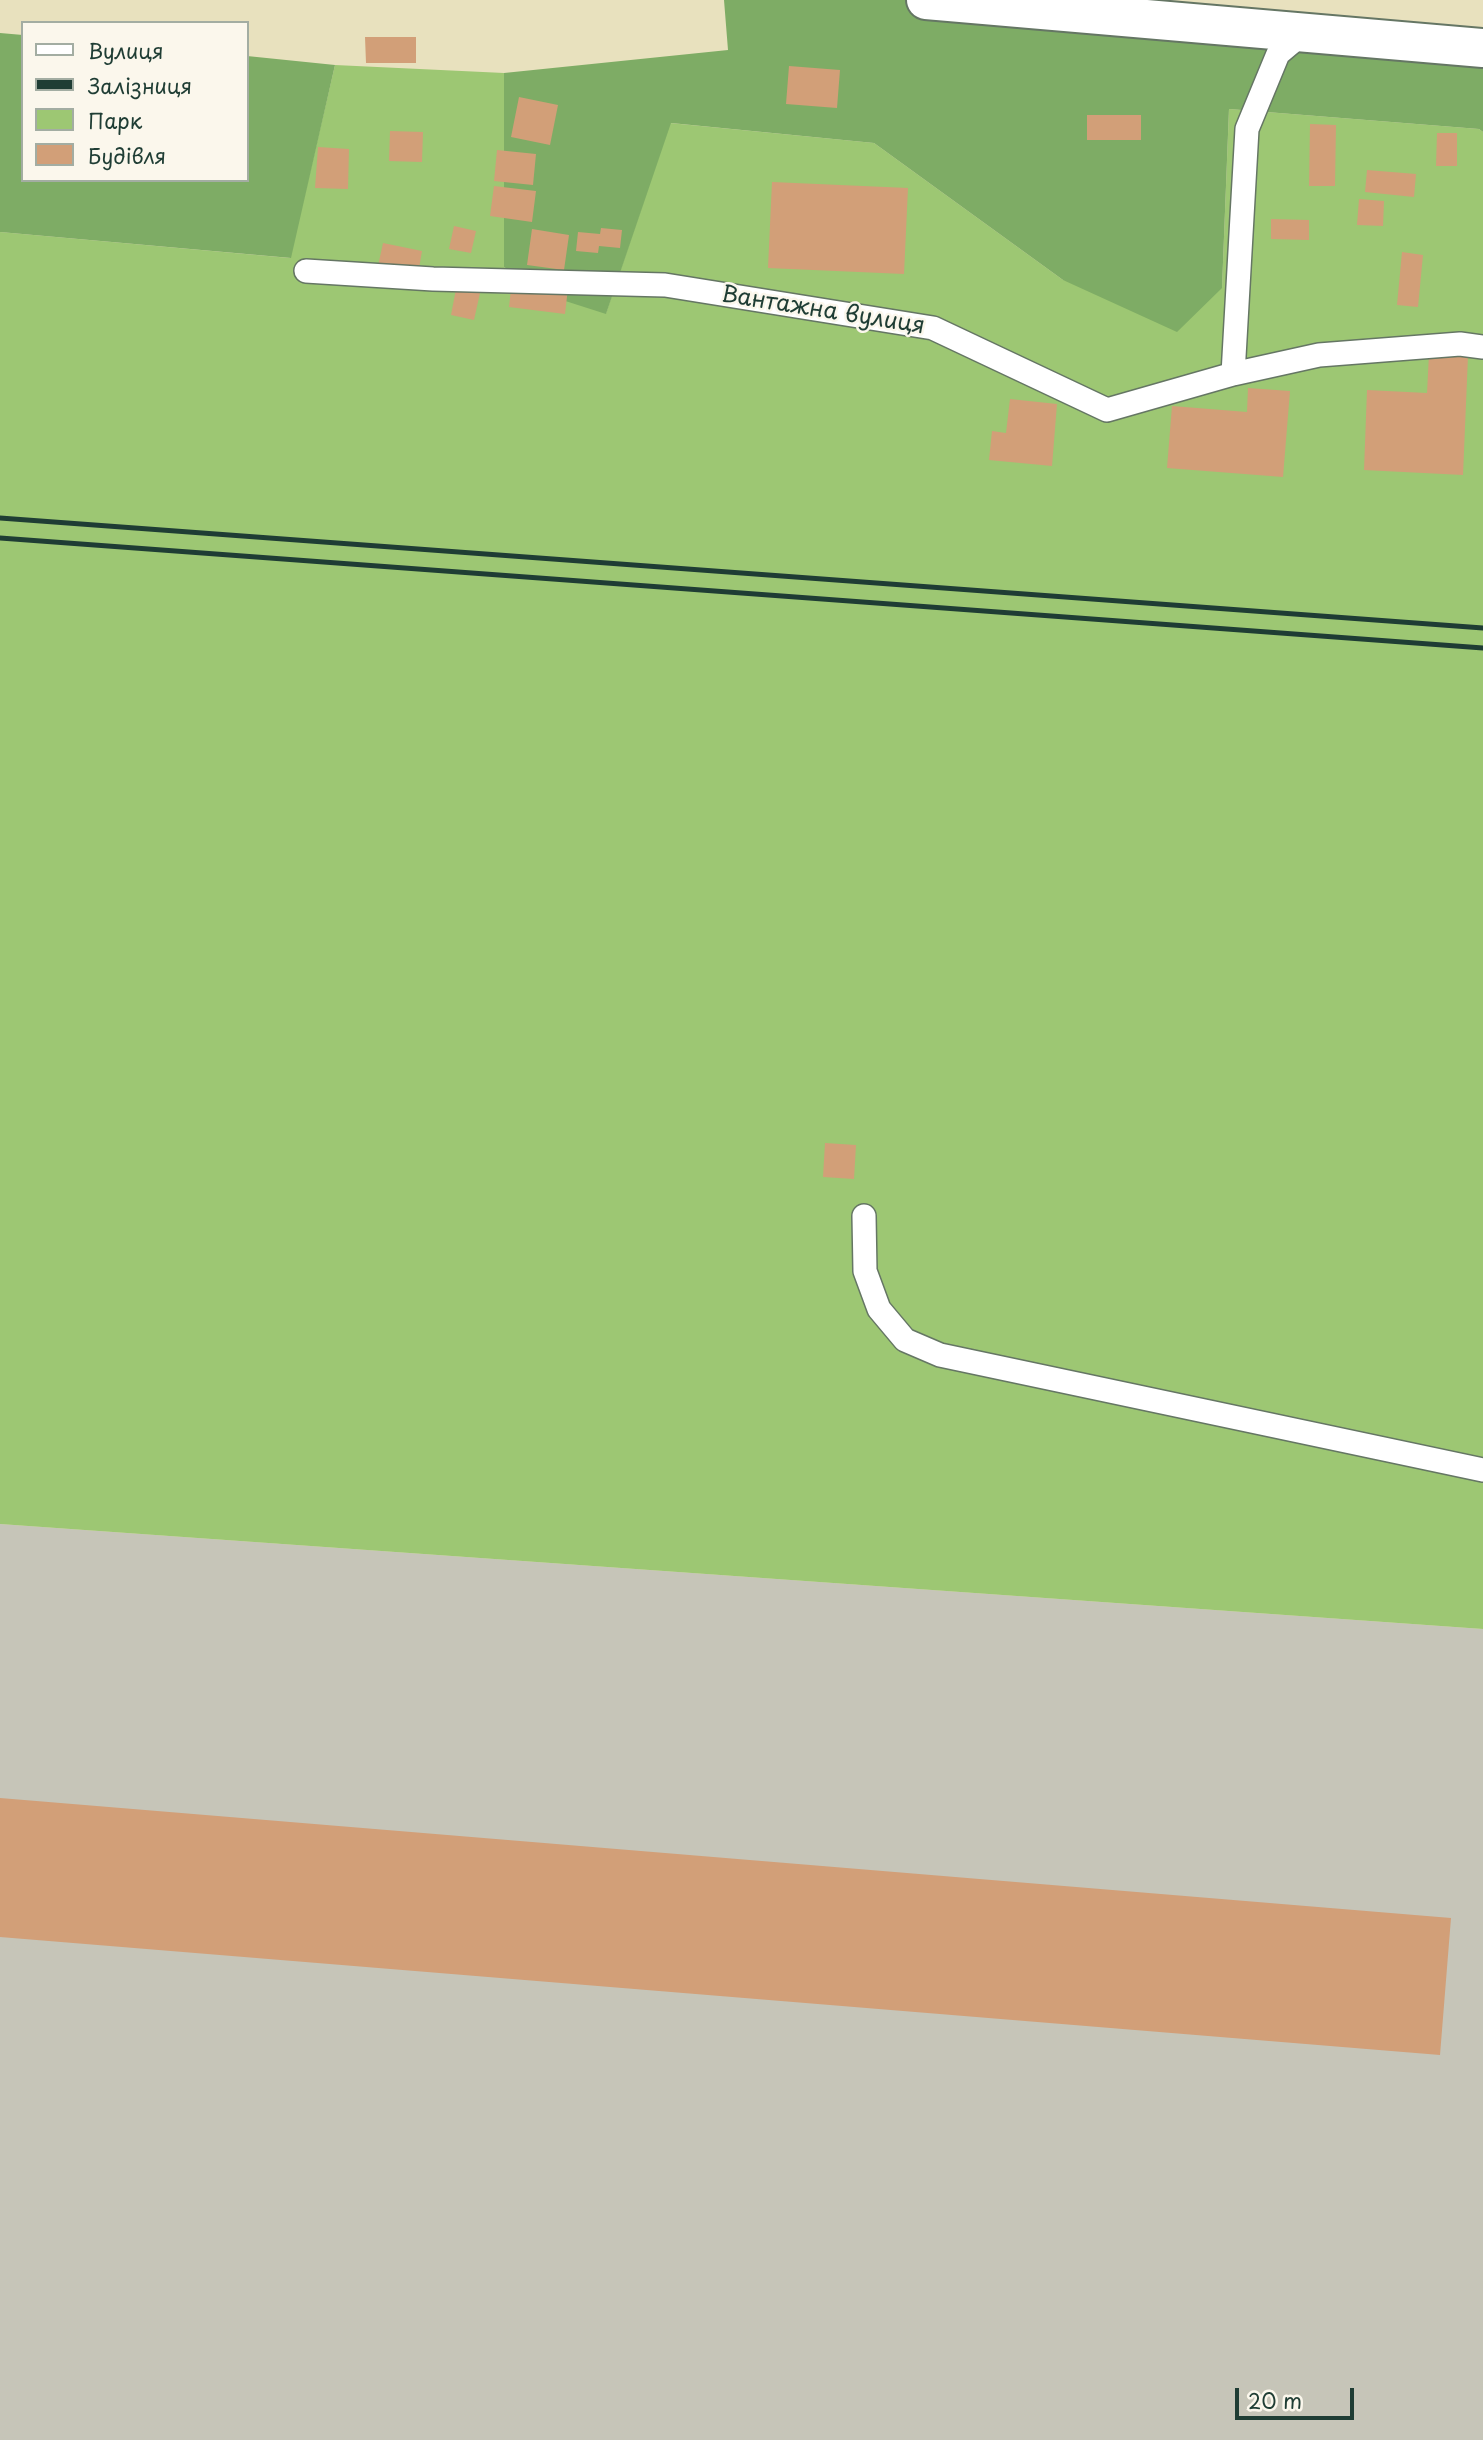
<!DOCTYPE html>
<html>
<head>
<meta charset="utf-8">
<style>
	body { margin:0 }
	#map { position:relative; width:1483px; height:2440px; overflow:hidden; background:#e8e1be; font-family:"Playpen Sans",sans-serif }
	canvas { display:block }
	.legend { position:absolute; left:21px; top:21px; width:228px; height:161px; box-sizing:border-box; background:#fbf7ec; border:2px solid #a3ada2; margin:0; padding:9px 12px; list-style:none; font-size:21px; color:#1f3d34 }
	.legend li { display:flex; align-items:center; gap:14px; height:35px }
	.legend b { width:35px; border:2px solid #a3ada2 }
	.scale { position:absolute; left:1235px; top:2388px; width:119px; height:32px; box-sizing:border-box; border:4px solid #1f3d34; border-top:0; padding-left:9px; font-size:21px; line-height:24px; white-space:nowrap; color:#1f3d34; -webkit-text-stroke:5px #fbf7ec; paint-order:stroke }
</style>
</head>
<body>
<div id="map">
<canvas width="1483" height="2440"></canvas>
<ul class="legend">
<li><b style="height:9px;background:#fff"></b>Вулиця</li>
<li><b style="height:9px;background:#1f3d34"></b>Залізниця</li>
<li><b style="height:19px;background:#9dc773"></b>Парк</li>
<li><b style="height:19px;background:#d29f78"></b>Будівля</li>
</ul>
<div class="scale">20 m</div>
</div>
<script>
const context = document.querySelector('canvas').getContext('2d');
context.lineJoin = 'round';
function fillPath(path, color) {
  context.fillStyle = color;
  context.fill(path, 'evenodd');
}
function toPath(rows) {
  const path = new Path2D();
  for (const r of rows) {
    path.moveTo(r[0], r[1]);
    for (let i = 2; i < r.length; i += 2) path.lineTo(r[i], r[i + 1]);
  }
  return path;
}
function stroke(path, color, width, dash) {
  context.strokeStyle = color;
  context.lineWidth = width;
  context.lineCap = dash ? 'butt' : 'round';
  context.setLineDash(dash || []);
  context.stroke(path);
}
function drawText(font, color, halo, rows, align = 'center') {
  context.font = font + ' "Playpen Sans",sans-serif';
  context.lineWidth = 5;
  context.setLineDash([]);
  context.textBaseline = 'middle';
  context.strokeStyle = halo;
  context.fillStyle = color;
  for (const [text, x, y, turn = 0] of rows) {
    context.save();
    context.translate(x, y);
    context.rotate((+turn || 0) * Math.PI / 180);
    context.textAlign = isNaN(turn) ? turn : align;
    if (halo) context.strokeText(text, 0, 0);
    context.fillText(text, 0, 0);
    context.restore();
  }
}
fillPath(toPath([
	[0,1524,1483,1629,1483,2440,0,2440]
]), '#c6c5b8');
fillPath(toPath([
	[335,65,504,73,504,267,606,313,670,123,874,143,1063,280,1222,288,1229,109,1479,129,1483,132,1483,1629,0,1524,0,232,290,258]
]), '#9dc773');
fillPath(toPath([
	[724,0,926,0,1483,48,1483,132,1479,129,1229,109,1222,288,1177,332,1063,280,874,143,671,123,606,314,556,298,504,267,504,73,728,50],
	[0,33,23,35,23,180,247,180,247,56,335,65,291,258,0,232]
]), '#7eac65');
fillPath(toPath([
	[365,37,416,37,416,63,366,63],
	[789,66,840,70,837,108,786,104],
	[519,97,558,105,550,145,511,137],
	[1087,115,1141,115,1141,140,1087,140],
	[1310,124,1336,125,1335,186,1309,186],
	[390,131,423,132,422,162,389,161],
	[1437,133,1457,133,1457,166,1436,166],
	[318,147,349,149,348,189,315,188],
	[497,150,536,154,533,185,494,181],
	[1367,170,1416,174,1414,197,1365,192],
	[772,182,908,188,904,274,768,268],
	[494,186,536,191,532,222,490,216],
	[1359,199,1384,201,1383,226,1357,225],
	[1271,219,1309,220,1309,240,1271,239],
	[454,226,476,231,471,253,449,249],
	[601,228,622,230,620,248,599,246,598,253,576,251,578,232,600,234],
	[532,229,569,235,564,270,527,265],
	[383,243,422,251,418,274,378,266],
	[1402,252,1423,255,1418,307,1397,305],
	[512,281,568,288,565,314,509,307],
	[456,289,480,293,474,320,451,315],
	[1429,354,1468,356,1463,475,1364,470,1367,390,1427,393],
	[1248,388,1290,391,1283,477,1167,468,1172,406,1247,412],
	[1010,399,1057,404,1052,466,989,460,992,431,1006,433],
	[825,1143,856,1145,854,1179,823,1177],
	[0,1798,1451,1918,1440,2055,0,1937]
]), '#d29f78');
const lane = toPath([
	[306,271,433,279,665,285,933,328,1107,410,1233,374,1319,355,1460,344,1483,347],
	[1233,374,1247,129,1278,54,1303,33],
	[864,1216,865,1271,879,1309,905,1340,940,1355,1483,1470]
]);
const street = toPath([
	[926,0,1483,48]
]);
stroke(lane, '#657664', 26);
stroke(street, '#657664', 42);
stroke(lane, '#fff', 23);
stroke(street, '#fff', 38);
stroke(toPath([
	[0,518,1483,628],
	[0,538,1483,648]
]), '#1f3d34', 5);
drawText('23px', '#1f3d34', '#fbf7ec', [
	["Вантажна вулиця",823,311,9]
]);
</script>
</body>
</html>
